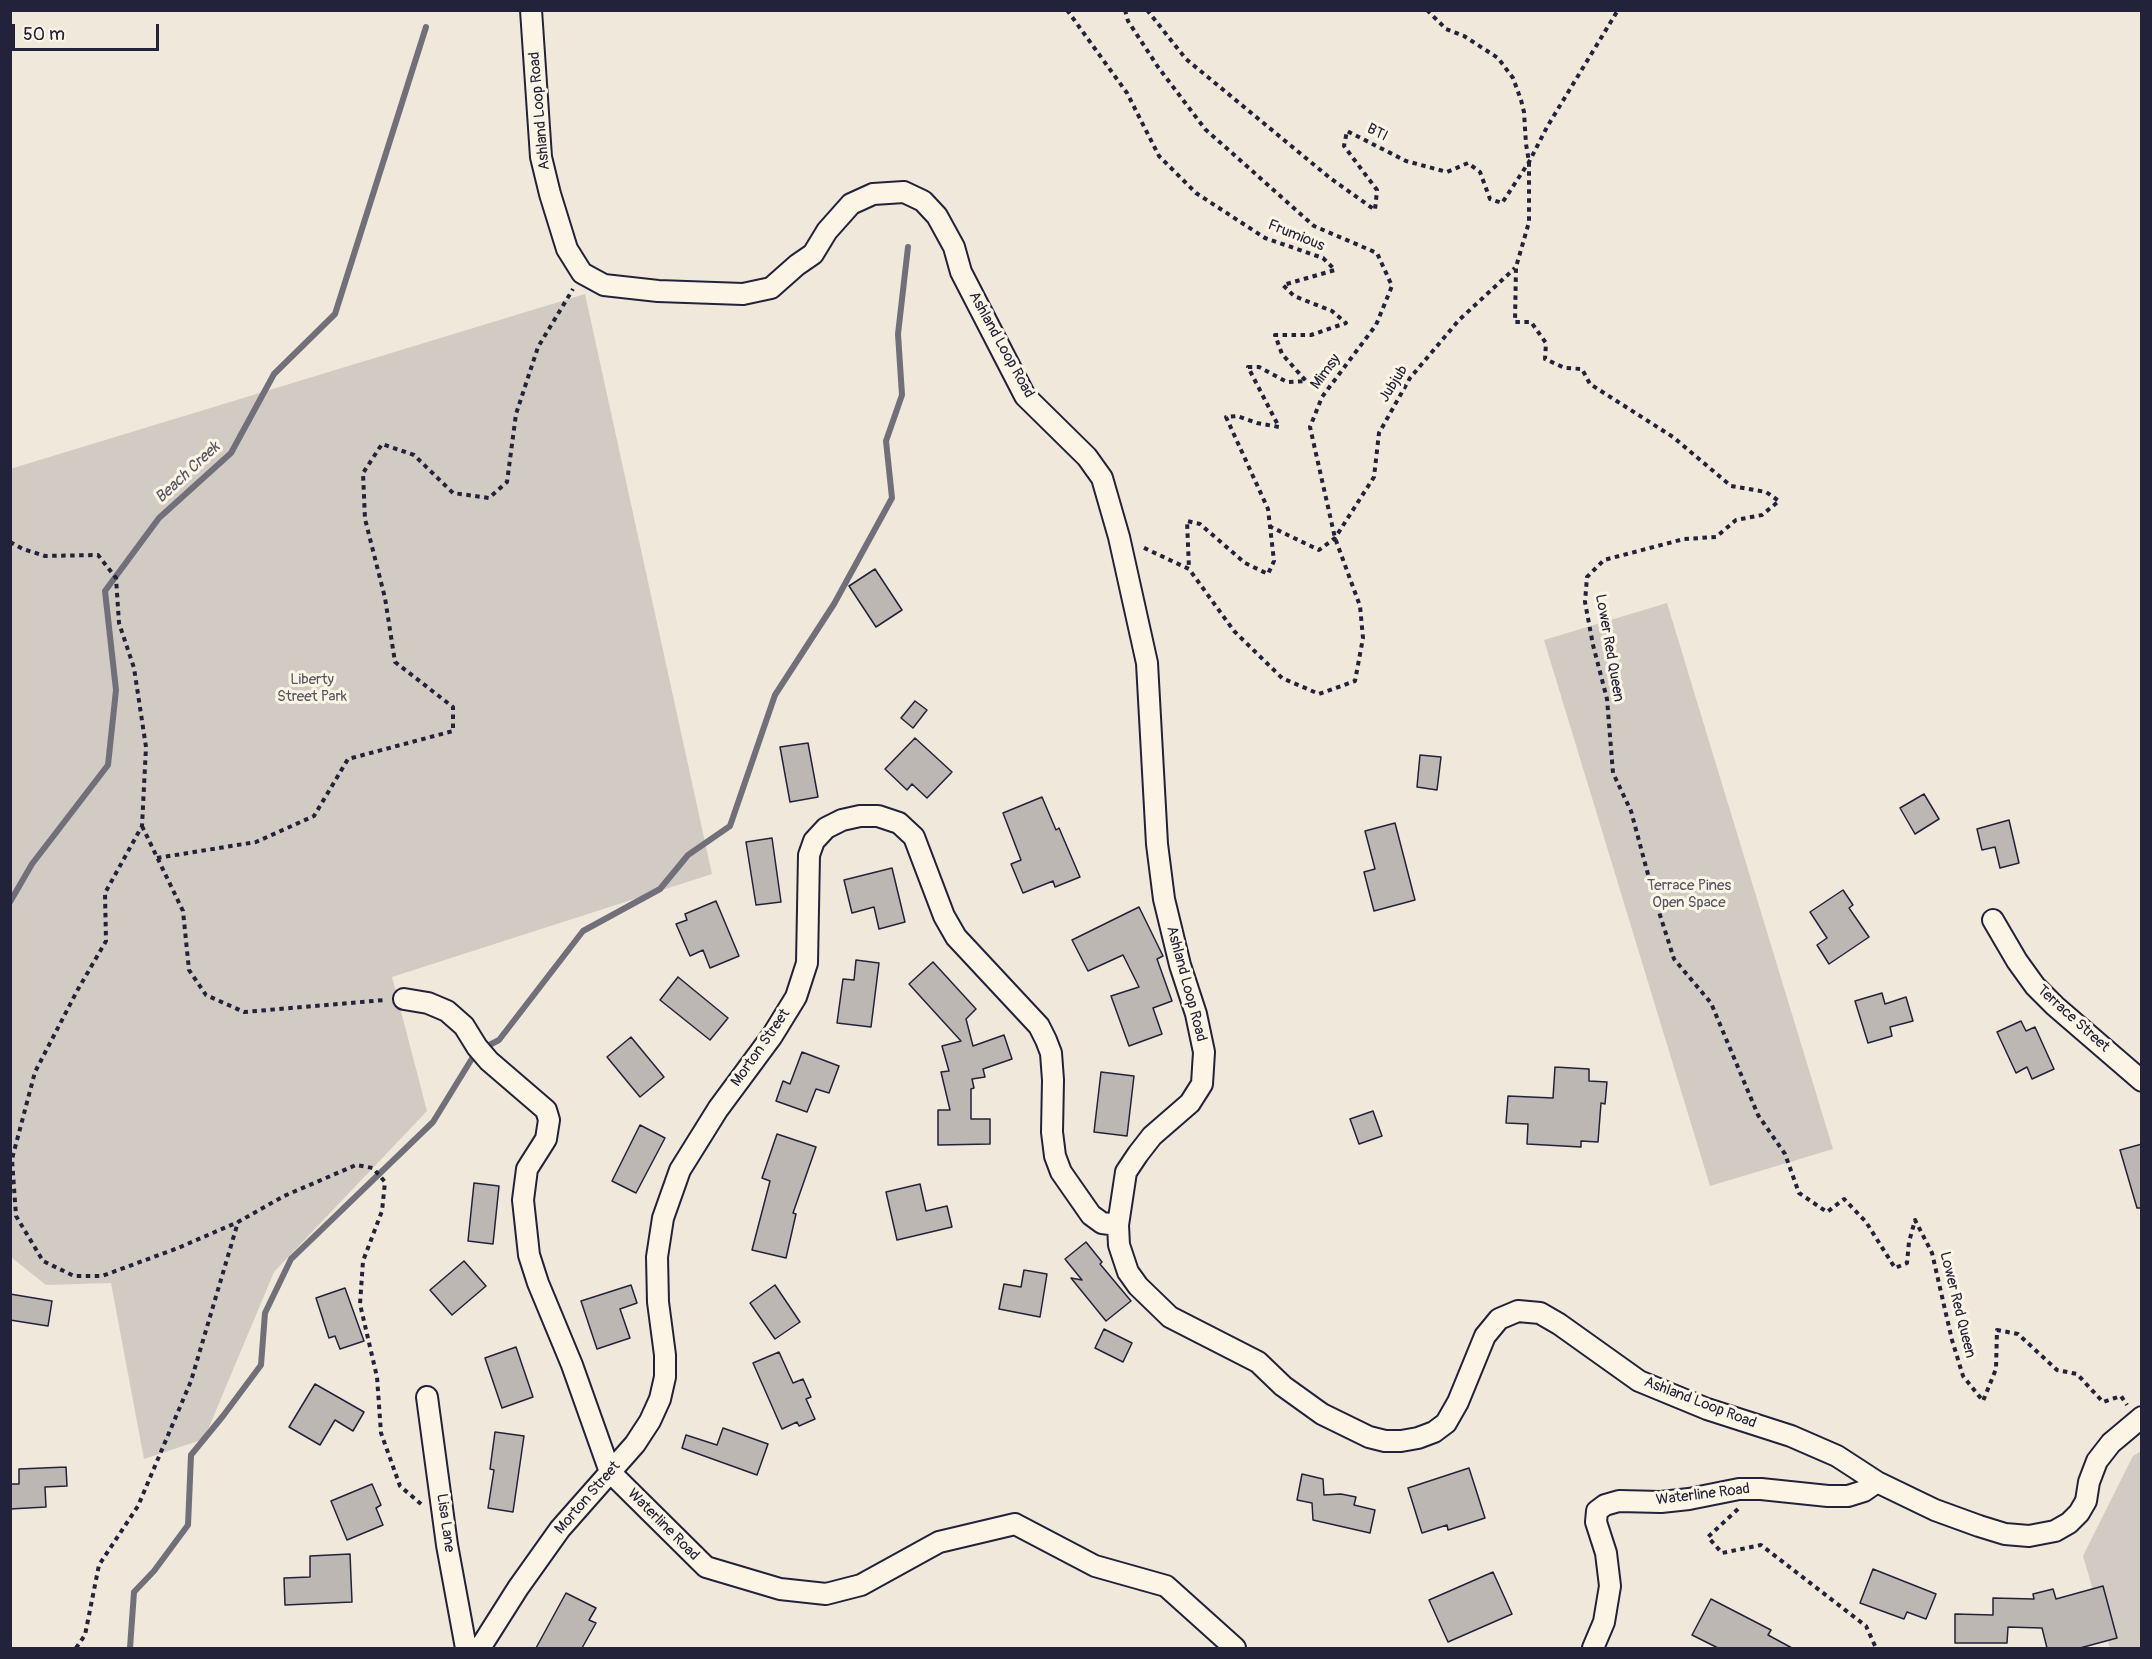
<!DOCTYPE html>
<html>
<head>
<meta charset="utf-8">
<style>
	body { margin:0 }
	#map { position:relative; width:2152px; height:1659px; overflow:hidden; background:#efe8db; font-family:Pangolin,sans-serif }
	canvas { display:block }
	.frame { position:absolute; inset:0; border:12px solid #22223b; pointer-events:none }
	.scale { position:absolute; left:12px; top:24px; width:147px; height:27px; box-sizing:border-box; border:3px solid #22223b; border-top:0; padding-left:8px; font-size:18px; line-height:21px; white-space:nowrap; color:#22223b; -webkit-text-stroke:4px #fcf5e5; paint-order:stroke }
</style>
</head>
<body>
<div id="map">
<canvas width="2152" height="1659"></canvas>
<div class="frame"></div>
<div class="scale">50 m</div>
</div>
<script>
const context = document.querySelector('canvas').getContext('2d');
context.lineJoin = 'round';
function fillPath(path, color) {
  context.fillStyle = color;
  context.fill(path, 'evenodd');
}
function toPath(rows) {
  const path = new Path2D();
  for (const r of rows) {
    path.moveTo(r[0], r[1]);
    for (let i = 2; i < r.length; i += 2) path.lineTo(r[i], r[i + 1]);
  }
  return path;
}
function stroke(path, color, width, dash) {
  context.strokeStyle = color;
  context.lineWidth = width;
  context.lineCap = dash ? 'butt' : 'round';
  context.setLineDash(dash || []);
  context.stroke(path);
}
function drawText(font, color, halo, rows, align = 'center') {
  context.font = font + ' Pangolin,sans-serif';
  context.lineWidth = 6;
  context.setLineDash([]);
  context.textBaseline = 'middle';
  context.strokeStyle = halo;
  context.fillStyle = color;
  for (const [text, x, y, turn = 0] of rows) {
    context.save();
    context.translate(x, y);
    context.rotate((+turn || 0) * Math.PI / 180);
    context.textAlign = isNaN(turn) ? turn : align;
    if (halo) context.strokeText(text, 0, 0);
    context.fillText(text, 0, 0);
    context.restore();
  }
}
fillPath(toPath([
	[585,294,712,874,392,977,427,1111,274,1272,204,1439,144,1459,111,1283,46,1285,11,1257,10,469],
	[1667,603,1833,1149,1710,1186,1544,640],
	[2141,1451,2141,1648,2110,1648,2083,1556,2133,1456]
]), '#d1cbc3');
stroke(toPath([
	[10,902,32,864,108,765,116,690,105,591,159,518,231,453,274,374,335,314,426,27],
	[130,1648,134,1592,154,1571,188,1525,191,1455,223,1416,261,1365,265,1313,291,1259,433,1122,476,1052,499,1040,583,931,660,889,688,855,730,826,775,695,834,604,892,498,886,441,902,395,898,334,908,247]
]), '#716f79', 6);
const building = toPath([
	[875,569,902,610,876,627,849,586,875,569],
	[915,701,927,710,913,728,901,718,915,701],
	[915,738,952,772,927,798,912,784,907,790,885,769,915,738],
	[808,743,818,797,790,802,780,747,808,743],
	[1420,755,1441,757,1437,790,1417,787,1420,755],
	[1924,794,1939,819,1915,834,1900,808,1924,794],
	[1042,797,1056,830,1059,828,1080,877,1055,887,1053,881,1023,893,1011,864,1021,860,1003,813,1042,797],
	[2009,820,2019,863,2000,868,1995,847,1982,850,1977,829,2009,820],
	[1395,823,1415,900,1374,911,1364,872,1375,869,1365,831,1395,823],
	[772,838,781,902,756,905,746,842,772,838],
	[892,868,905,922,879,929,874,907,852,913,844,880,892,868],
	[1843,890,1853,905,1849,908,1869,937,1829,964,1817,945,1827,938,1810,912,1843,890],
	[716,901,739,956,710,968,703,950,690,956,676,924,687,920,685,914,716,901],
	[1139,907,1163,956,1157,959,1172,1001,1153,1008,1162,1034,1129,1046,1111,996,1139,987,1123,955,1088,971,1072,940,1139,907],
	[856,960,879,963,871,1027,837,1023,843,979,854,980,856,960],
	[933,962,976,1009,966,1019,973,1046,1004,1035,1012,1059,983,1069,985,1077,972,1079,974,1088,971,1089,971,1119,990,1119,990,1144,938,1145,938,1110,950,1110,941,1072,949,1071,942,1046,961,1041,909,984,933,962],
	[678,977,728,1018,710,1040,660,1000,678,977],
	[1882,993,1885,1004,1906,997,1913,1021,1890,1027,1892,1036,1868,1043,1855,1001,1882,993],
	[2021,1021,2026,1031,2035,1027,2054,1069,2032,1079,2027,1067,2016,1073,1997,1032,2021,1021],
	[631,1037,664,1077,640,1097,607,1057,631,1037],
	[802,1052,839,1066,829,1093,816,1089,807,1112,776,1101,783,1081,790,1084,802,1052],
	[1555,1067,1589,1069,1589,1081,1607,1082,1605,1104,1601,1103,1598,1142,1581,1141,1581,1147,1527,1144,1528,1124,1506,1123,1508,1096,1553,1098,1555,1067],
	[1101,1072,1134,1076,1127,1136,1094,1132,1101,1072],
	[1373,1111,1382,1136,1359,1144,1350,1119,1373,1111],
	[640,1125,665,1138,636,1193,612,1181,640,1125],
	[777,1134,816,1147,793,1213,796,1214,786,1258,752,1250,770,1181,762,1178,777,1134],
	[2142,1144,2142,1208,2137,1208,2120,1150,2142,1144],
	[474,1183,499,1186,493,1244,468,1241,474,1183],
	[920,1184,926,1211,947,1206,952,1227,897,1240,886,1192,920,1184],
	[1086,1242,1102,1262,1100,1264,1131,1301,1106,1321,1071,1278,1082,1280,1065,1259,1086,1242],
	[464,1261,486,1286,452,1315,430,1290,464,1261],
	[1024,1270,1047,1274,1040,1317,999,1309,1004,1284,1021,1287,1024,1270],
	[631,1285,637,1303,620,1309,630,1338,597,1349,581,1301,631,1285],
	[775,1285,800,1322,775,1339,750,1303,775,1285],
	[345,1288,364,1341,340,1349,335,1336,329,1338,316,1298,345,1288],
	[10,1294,52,1301,48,1326,10,1320,10,1294],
	[1104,1329,1132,1343,1123,1362,1095,1348,1104,1329],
	[516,1347,533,1397,502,1408,485,1358,516,1347],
	[779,1352,793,1383,803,1379,811,1397,806,1399,815,1419,799,1426,797,1422,782,1429,753,1363,779,1352],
	[315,1384,364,1412,353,1431,335,1420,320,1445,289,1427,315,1384],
	[723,1428,768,1444,757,1475,682,1448,686,1435,717,1445,723,1428],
	[495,1432,524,1436,513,1512,488,1508,494,1470,490,1469,495,1432],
	[66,1467,67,1486,45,1487,46,1507,10,1509,10,1484,19,1484,19,1469,66,1467],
	[1469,1468,1485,1518,1448,1530,1447,1525,1422,1533,1408,1488,1469,1468],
	[1302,1474,1323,1479,1324,1495,1341,1494,1356,1497,1354,1505,1375,1510,1370,1533,1313,1520,1312,1503,1297,1500,1302,1474],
	[372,1484,381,1505,376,1508,383,1525,347,1540,331,1501,372,1484],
	[350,1554,352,1602,285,1605,284,1578,310,1577,310,1556,350,1554],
	[1873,1569,1936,1594,1926,1619,1907,1612,1904,1619,1860,1603,1873,1569],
	[1493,1572,1512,1614,1448,1642,1429,1600,1493,1572],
	[2103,1586,2117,1638,2080,1648,2047,1648,2042,1628,2008,1627,2007,1643,1955,1643,1955,1614,1993,1615,1993,1598,2034,1599,2033,1594,2053,1589,2056,1599,2103,1586],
	[566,1593,596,1608,589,1620,596,1623,582,1648,536,1648,566,1593],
	[1711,1599,1771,1630,1768,1635,1792,1648,1718,1648,1692,1635,1711,1599]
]);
fillPath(building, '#bcb7b3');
stroke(building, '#22223b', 1.5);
const street = toPath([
	[531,10,541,157,550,194,567,249,582,273,604,285,658,291,743,294,771,288,797,265,813,254,827,231,851,204,873,194,904,192,923,201,937,216,954,247,961,272,1025,396,1087,457,1102,478,1119,537,1147,663,1157,844,1164,899,1180,965,1196,1014,1204,1052,1202,1084,1190,1103,1152,1136,1138,1154,1126,1172,1118,1225,1119,1245,1128,1272,1138,1286,1170,1317,1258,1362,1283,1386,1322,1414,1369,1437,1385,1441,1401,1441,1418,1438,1434,1432,1446,1423,1458,1402,1485,1336,1499,1319,1518,1311,1540,1313,1559,1324,1639,1381,1707,1409,1791,1436,1837,1456,1877,1482,1935,1510,1979,1526,2005,1534,2029,1536,2055,1531,2069,1523,2079,1513,2086,1501,2089,1482,2097,1461,2111,1443,2142,1417],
	[1993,920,2017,961,2035,986,2055,1006,2142,1081],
	[404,999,428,1003,447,1011,464,1026,477,1047,489,1061,546,1110,549,1120,546,1139,527,1169,523,1200,529,1255,538,1283,572,1365,610,1472,706,1567,780,1589,826,1594,861,1585,939,1542,1015,1524,1095,1566,1166,1586,1235,1648],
	[427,1397,447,1545,466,1648],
	[480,1648,518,1588,560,1529,635,1444,650,1421,660,1399,665,1377,665,1355,658,1302,657,1257,663,1218,680,1170,718,1109,772,1036,796,997,807,963,809,855,814,841,826,828,842,820,860,816,878,816,899,823,914,837,944,916,956,937,1039,1026,1046,1040,1051,1053,1053,1080,1052,1132,1055,1156,1061,1172,1091,1215,1102,1223,1118,1225],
	[1593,1648,1604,1622,1610,1586,1606,1553,1596,1522,1597,1511,1605,1505,1619,1501,1661,1502,1689,1499,1739,1489,1761,1489,1828,1496,1848,1496,1864,1491,1877,1482]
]);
stroke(street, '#22223b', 24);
stroke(toPath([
	[1067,10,1127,93,1159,156,1196,193,1265,238,1323,258,1335,270,1283,285,1294,296,1332,311,1346,323,1311,335,1275,335,1282,354,1306,381,1287,382,1259,367,1248,367,1279,427,1257,423,1237,416,1226,417,1268,509,1274,561,1268,574,1245,563,1200,524,1187,521,1189,569],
	[1125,10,1128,21,1158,67,1205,129,1314,226,1377,253,1392,286,1376,325,1322,397,1310,427,1335,538,1360,606,1363,638,1355,681,1319,694,1282,678,1234,631,1189,569,1140,546],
	[1147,10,1186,59,1330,178,1375,210,1377,190,1344,146,1347,131,1406,161,1447,172,1468,163,1480,172,1490,199,1502,203,1529,162,1547,127,1618,10],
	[1427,10,1446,29,1464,36,1498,58,1513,78,1521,100,1524,112,1526,144,1529,162,1529,222,1516,267,1515,322,1531,322,1546,343,1545,359,1565,368,1582,369,1590,384,1673,437,1731,486,1766,492,1779,501,1762,515,1736,520,1716,537,1684,539,1604,560,1587,577,1585,602,1593,645,1607,699,1613,773,1631,811,1653,893,1674,959,1711,1003,1758,1115,1785,1154,1799,1193,1827,1212,1844,1199,1866,1222,1895,1268,1907,1263,1909,1242,1915,1220,1932,1253,1952,1340,1963,1376,1983,1401,1996,1369,1997,1330,2018,1334,2057,1370,2077,1374,2103,1402,2121,1396,2127,1405],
	[1269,526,1319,550,1335,538,1374,477,1379,433,1410,378,1459,320,1515,268],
	[10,542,23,549,45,556,98,555,116,578,119,623,134,668,146,747,142,826,105,893,106,941,77,991,35,1072,12,1159,16,1216,43,1261,74,1276,102,1276,178,1248,238,1222,284,1196,356,1165,373,1168,385,1182,382,1211,363,1261,360,1304,377,1377,381,1433,400,1486,421,1504],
	[142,826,183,911,189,970,206,995,244,1012,385,1000],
	[157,858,256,842,314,816,348,759,453,731,453,707,395,662,385,598,365,519,363,473,382,444,414,455,453,493,489,498,507,482,516,414,538,347,573,289],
	[1738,1509,1708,1537,1722,1553,1761,1545,1866,1626,1876,1648],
	[76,1648,85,1635,99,1565,138,1506,191,1381,238,1222]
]), '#22223b', 4, [4.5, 4.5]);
stroke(street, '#fcf5e5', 20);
drawText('15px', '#22223b', '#fcf5e5', [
	["Ashland Loop Road",540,111,-95],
	["BTI",1377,133,27],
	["Frumious",1296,236,22],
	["Ashland Loop Road",1001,345,61],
	["Mimsy",1326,372,-54],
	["Jubjub",1394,384,-58],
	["Lower Red Queen",1609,648,80],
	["Ashland Loop Road",1186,984,75],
	["Terrace Street",2073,1019,42],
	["Morton Street",761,1048,-55],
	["Lower Red Queen",1957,1305,76],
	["Ashland Loop Road",1700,1403,21],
	["Waterline Road",1703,1495,-7],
	["Morton Street",588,1498,-49],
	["Lisa Lane",445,1523,82],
	["Waterline Road",663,1525,45]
]);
drawText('15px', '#575564', '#fcf5e5', [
	["Liberty",312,680],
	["Street Park",312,697],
	["Terrace Pines",1689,886],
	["Open Space",1689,903]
]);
drawText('italic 16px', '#575564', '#fcf5e5', [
	["Beach Creek",188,473,-43]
]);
</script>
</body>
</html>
